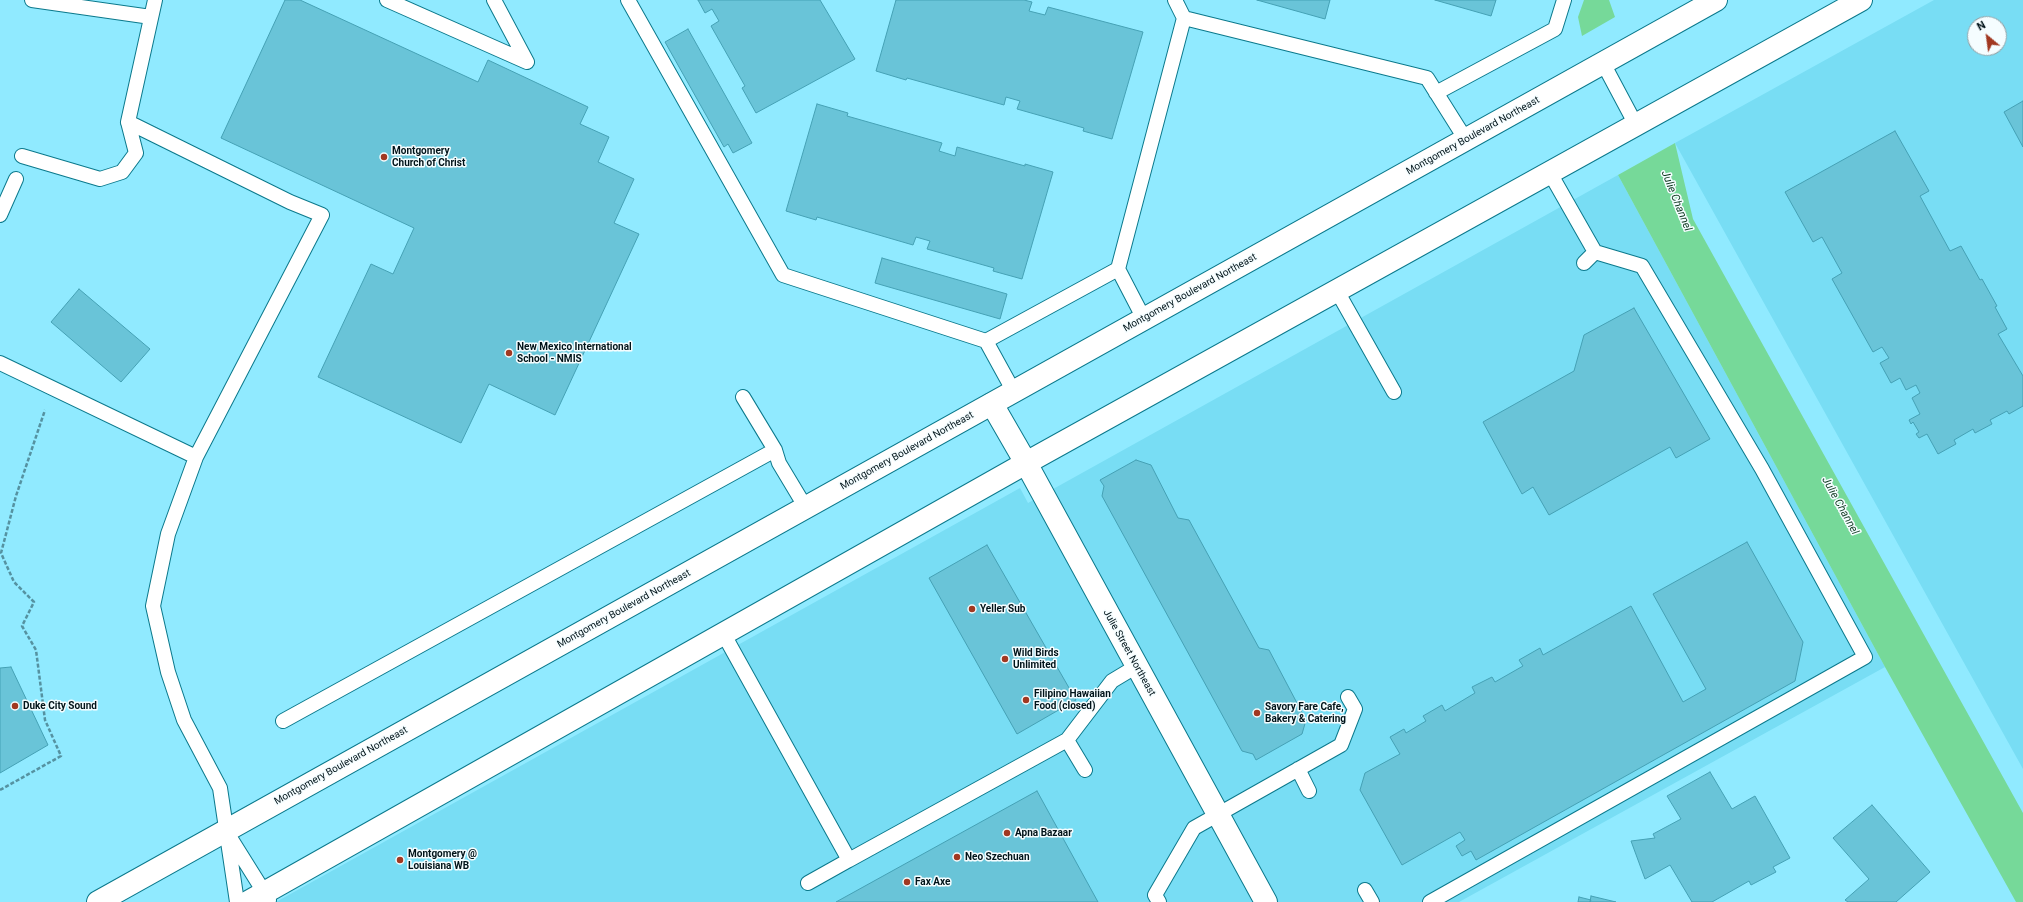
<!DOCTYPE html>
<html>
<head>
<meta charset="utf-8">
<style>
	body { margin:0 }
	#map { position:relative; width:2023px; height:902px; overflow:hidden; background:#90eaff; font-family:Roboto,sans-serif }
	canvas { display:block }
	.north { position:absolute; left:1967px; top:16px; width:40px; height:40px; box-sizing:border-box; background:#f5fdff; border:1px solid #939fa3; border-radius:50%; rotate:331deg; font-size:11px; font-weight:700; line-height:16px; text-align:center; color:#001319 }
	.north::after { content:''; display:block; margin:auto; width:14px; height:18px; background:#a13821; clip-path:polygon(50% 0,100% 100%,50% 72%,0 100%) }
</style>
</head>
<body>
<div id="map">
<canvas width="2023" height="902"></canvas>
<div class="north">N</div>
</div>
<script>
const context = document.querySelector('canvas').getContext('2d');
context.lineJoin = 'round';
function fillPath(path, color) {
  context.fillStyle = color;
  context.fill(path, 'evenodd');
}
function toPath(rows) {
  const path = new Path2D();
  for (const r of rows) {
    path.moveTo(r[0], r[1]);
    for (let i = 2; i < r.length; i += 2) path.lineTo(r[i], r[i + 1]);
  }
  return path;
}
function stroke(path, color, width, dash) {
  context.strokeStyle = color;
  context.lineWidth = width;
  context.lineCap = dash ? 'butt' : 'round';
  context.setLineDash(dash || []);
  context.stroke(path);
}
function drawText(font, color, halo, rows, align = 'center') {
  context.font = font + ' Roboto,sans-serif';
  context.lineWidth = 3;
  context.setLineDash([]);
  context.textBaseline = 'middle';
  context.strokeStyle = halo;
  context.fillStyle = color;
  for (const [text, x, y, turn = 0] of rows) {
    context.save();
    context.translate(x, y);
    context.rotate((+turn || 0) * Math.PI / 180);
    context.textAlign = isNaN(turn) ? turn : align;
    if (halo) context.strokeText(text, 0, 0);
    context.fillText(text, 0, 0);
    context.restore();
  }
}
fillPath(toPath([
	[1934,0,2023,0,2023,769,1675,143],
	[1975,24,1999,24,1999,48,1975,48],
	[1618,175,1885,667,1459,902,276,902,1020,488,1028,503]
]), '#78ddf4');
fillPath(toPath([
	[1584,0,1609,0,1615,17,1582,36,1578,17],
	[1675,143,1693,219,2023,813,2023,902,2016,902,1885,667,1618,175]
]), '#76d999');
const building = toPath([
	[285,0,300,0,478,82,488,60,588,107,580,124,609,137,598,162,634,179,614,223,639,234,555,415,489,384,461,443,318,377,371,264,393,274,414,228,221,138,285,0],
	[698,0,820,0,855,59,756,113,742,88,745,86,711,26,719,21,712,9,705,13,698,0],
	[896,0,1024,0,1032,2,1029,11,1045,15,1048,7,1143,32,1112,139,1083,131,1084,128,1017,109,1020,101,1006,97,1004,105,907,78,906,80,876,71,896,0],
	[1257,0,1330,0,1325,19,1257,0],
	[1435,0,1496,0,1491,16,1435,0],
	[688,29,752,143,733,153,728,144,724,147,665,42,688,29],
	[2023,101,2023,147,2004,112,2023,101],
	[817,104,848,113,847,116,942,143,939,151,955,156,957,147,1025,166,1025,164,1053,172,1022,279,993,271,994,268,927,249,930,241,916,237,913,245,817,217,816,220,786,211,817,104],
	[1895,131,1929,191,1920,196,1950,251,1961,246,1980,280,1982,279,1997,306,1995,307,2007,329,1998,334,2023,376,2023,406,2009,414,2007,411,1990,420,1992,424,1975,433,1973,429,1954,440,1956,444,1938,454,1927,434,1919,438,1916,434,1919,432,1913,422,1911,424,1909,420,1920,414,1912,398,1920,393,1916,385,1906,390,1900,378,1891,383,1880,363,1889,358,1882,347,1873,352,1832,279,1842,273,1822,237,1813,242,1785,192,1895,131],
	[882,258,1007,294,1000,319,875,283,882,258],
	[79,289,150,349,121,382,51,322,79,289],
	[1634,308,1710,439,1676,458,1670,447,1549,515,1533,487,1522,494,1483,422,1574,371,1584,335,1634,308],
	[1136,460,1151,465,1178,518,1189,520,1259,648,1269,650,1306,720,1302,734,1256,760,1253,754,1242,751,1102,496,1104,486,1100,480,1136,460],
	[1747,542,1803,642,1795,681,1476,860,1471,851,1462,856,1456,846,1465,840,1460,832,1402,865,1360,790,1365,773,1400,754,1390,737,1404,729,1406,733,1426,721,1423,716,1442,705,1445,711,1475,693,1472,687,1492,677,1495,682,1523,666,1519,660,1540,648,1543,655,1631,606,1683,702,1706,689,1653,594,1747,542],
	[987,545,1076,700,1017,734,929,578,987,545],
	[11,667,48,745,0,773,0,668,11,667],
	[1710,772,1732,809,1755,796,1790,858,1773,867,1776,872,1751,885,1749,881,1712,902,1692,902,1670,865,1645,879,1631,841,1655,838,1653,834,1681,819,1667,796,1710,772],
	[1037,791,1098,902,836,902,1037,791],
	[1872,805,1930,872,1896,902,1848,902,1845,900,1869,879,1833,838,1872,805],
	[1591,896,1616,902,1590,902,1591,896],
	[1579,897,1591,900,1590,902,1578,902,1579,897]
]);
fillPath(building, '#69c4d8');
stroke(building, '#45a1b5', 1);
const lane = toPath([
	[32,0,151,17],
	[155,0,128,122,290,202,322,215,196,457,168,534,153,606,168,672,184,720,220,788,237,902],
	[387,0,527,62,494,0],
	[628,0,783,275,986,341,1014,392],
	[1184,18,1427,78,1466,140],
	[1603,63,1636,125],
	[1436,93,1555,29,1564,0],
	[22,156,100,179,122,172,136,153,128,122],
	[1550,173,1595,252,1584,263],
	[0,215,16,179],
	[1337,291,1394,392],
	[1144,319,1118,269,1184,18,1175,0],
	[986,341,1118,269],
	[0,363,196,457],
	[743,397,775,450,779,463,806,508],
	[723,633,849,860,808,883],
	[283,721,775,450],
	[1067,740,1085,770],
	[1298,769,1309,791],
	[229,836,269,900],
	[849,860,1067,740,1112,681,1137,666],
	[1365,890,1372,902],
	[1159,902,1155,895,1194,828,1341,745,1355,709,1348,697],
	[1430,902,1865,657,1762,469,1642,266,1595,252]
]);
const street = toPath([
	[992,404,1026,463,1266,902]
]);
const primary = toPath([
	[98,902,1716,0],
	[248,902,1026,463,1861,0]
]);
stroke(lane, '#0b798c', 16);
stroke(street, '#0b798c', 24);
stroke(primary, '#0b798c', 24);
stroke(toPath([
	[0,790,61,756,45,720,36,650,22,626,34,602,14,582,1,553,16,496,45,410]
]), '#5592a1', 2.5, [4, 2]);
stroke(lane, '#fff', 14);
stroke(street, '#fff', 22);
stroke(primary, '#fff', 22);
for (const [x, y, r, color] of [
	[384,157,4,"#a13821"],
	[509,353,4,"#a13821"],
	[972,609,4,"#a13821"],
	[1005,659,4,"#a13821"],
	[1026,700,4,"#a13821"],
	[15,706,4,"#a13821"],
	[1257,713,4,"#a13821"],
	[1007,833,4,"#a13821"],
	[957,857,4,"#a13821"],
	[400,860,4,"#a13821"],
	[907,882,4,"#a13821"]
]) {
  const dot = new Path2D();
  dot.arc(x, y, r, 0, 2 * Math.PI);
  context.fillStyle = color;
  context.fill(dot);
  stroke(dot, '#f5fdff', 1.5);
}
drawText('10px', '#001319', '#f5fdff', [
	["Montgomery Boulevard Northeast",1473,136,-29],
	["Montgomery Boulevard Northeast",1190,293,-29],
	["Montgomery Boulevard Northeast",907,451,-29],
	["Montgomery Boulevard Northeast",624,609,-29],
	["Julie Street Northeast",1129,653,61],
	["Montgomery Boulevard Northeast",341,766,-29]
]);
drawText('bold 10px', '#001319', '#f5fdff', [
	["Montgomery",392,151],
	["Church of Christ",392,163],
	["New Mexico International",517,347],
	["School - NMIS",517,359],
	["Yeller Sub",980,609],
	["Wild Birds",1013,653],
	["Unlimited",1013,665],
	["Filipino Hawaiian",1034,694],
	["Food (closed)",1034,706],
	["Duke City Sound",23,706],
	["Savory Fare Cafe,",1265,707],
	["Bakery & Catering",1265,719],
	["Apna Bazaar",1015,833],
	["Montgomery @",408,854],
	["Louisiana WB",408,866],
	["Neo Szechuan",965,857],
	["Fax Axe",915,882]
], 'left');
drawText('italic 11px', '#0f3920', '#f5fdff', [
	["Julie Channel",1676,201,68],
	["Julie Channel",1840,506,61]
]);
</script>
</body>
</html>
